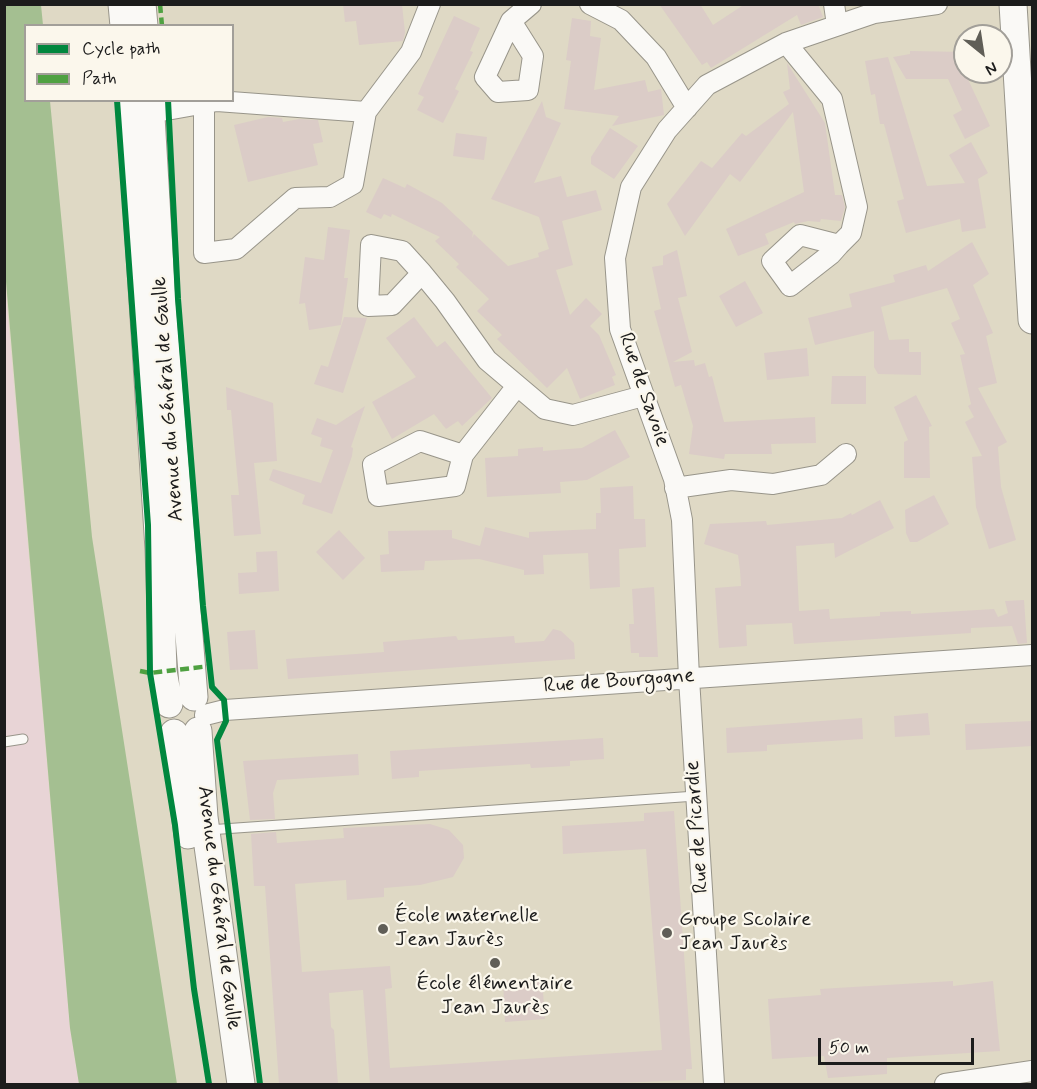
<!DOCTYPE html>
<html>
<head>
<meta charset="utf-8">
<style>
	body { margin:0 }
	#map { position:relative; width:1037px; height:1089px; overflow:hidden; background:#dfd9c5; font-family:Mynerve,sans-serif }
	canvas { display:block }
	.frame { position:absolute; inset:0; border:6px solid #1c1c1c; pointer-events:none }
	.legend { position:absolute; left:24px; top:24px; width:210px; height:78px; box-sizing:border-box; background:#fbf7ec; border:2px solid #a29f99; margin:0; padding:8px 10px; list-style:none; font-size:18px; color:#1c1c1c }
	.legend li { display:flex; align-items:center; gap:12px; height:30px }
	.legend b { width:30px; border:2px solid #a29f99 }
	.north { position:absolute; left:953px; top:24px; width:60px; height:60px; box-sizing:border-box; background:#fbf7ec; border:2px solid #a29f99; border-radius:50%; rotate:150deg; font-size:16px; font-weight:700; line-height:24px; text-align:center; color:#1c1c1c }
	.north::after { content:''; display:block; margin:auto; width:21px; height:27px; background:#605e57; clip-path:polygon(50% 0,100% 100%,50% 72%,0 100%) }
	.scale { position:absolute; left:818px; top:1038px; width:156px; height:27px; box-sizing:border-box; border:3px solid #1c1c1c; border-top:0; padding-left:8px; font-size:18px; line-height:21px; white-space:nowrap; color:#1c1c1c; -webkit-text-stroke:4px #fbf7ec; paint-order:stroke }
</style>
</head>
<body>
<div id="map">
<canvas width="1037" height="1089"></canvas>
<div class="frame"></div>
<ul class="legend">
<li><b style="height:8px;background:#00873e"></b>Cycle path</li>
<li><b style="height:8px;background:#4fa141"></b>Path</li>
</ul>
<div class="north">N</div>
<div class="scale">50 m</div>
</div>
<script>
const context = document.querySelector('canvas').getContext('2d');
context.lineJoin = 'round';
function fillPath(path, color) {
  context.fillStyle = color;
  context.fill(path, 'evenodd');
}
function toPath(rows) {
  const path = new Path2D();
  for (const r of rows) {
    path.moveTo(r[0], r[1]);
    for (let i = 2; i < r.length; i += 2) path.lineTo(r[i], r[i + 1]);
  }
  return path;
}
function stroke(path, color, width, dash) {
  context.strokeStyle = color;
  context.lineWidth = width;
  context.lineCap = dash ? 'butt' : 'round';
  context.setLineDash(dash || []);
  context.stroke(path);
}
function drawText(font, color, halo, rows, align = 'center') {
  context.font = font + ' Mynerve,sans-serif';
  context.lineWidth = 4.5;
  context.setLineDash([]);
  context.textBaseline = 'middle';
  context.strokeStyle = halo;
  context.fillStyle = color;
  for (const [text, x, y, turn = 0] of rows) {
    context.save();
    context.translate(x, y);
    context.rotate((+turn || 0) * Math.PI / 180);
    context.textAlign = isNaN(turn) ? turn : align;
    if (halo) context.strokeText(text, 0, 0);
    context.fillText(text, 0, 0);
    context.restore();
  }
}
fillPath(toPath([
	[4,270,70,1028,79,1084,5,1084]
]), '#e8d4d6');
fillPath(toPath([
	[4,5,41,5,43,25,26,26,26,100,50,101,92,537,177,1084,79,1084,70,1028,5,270]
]), '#a4bf91');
fillPath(toPath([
	[343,4,402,4,405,33,403,41,359,45,356,21,345,22],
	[659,4,700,4,713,25,745,4,818,4,823,17,801,25,797,15,711,68,707,62,702,65],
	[454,16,480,28,470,51,473,52,455,89,459,91,443,123,417,110,424,97,418,94],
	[572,18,591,21,590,36,601,38,594,90,645,80,648,92,661,89,664,115,612,126,619,116,564,109,571,61,566,60],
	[910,51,965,52,965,73,990,126,965,139,953,115,962,110,948,79,906,79,893,57,910,54],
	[888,57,927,186,965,183,949,155,971,142,988,173,978,179,986,228,962,232,960,219,906,233,897,201,904,199,884,124,880,124,875,94,871,95,865,61],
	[787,63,825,123,835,195,842,195,845,207,841,221,821,219,820,222,808,221,795,224,794,222,765,234,769,244,738,256,726,229,804,192,793,112,740,182,730,174,685,236,667,204,701,161,712,168,742,133,746,136,789,104,783,92,790,89],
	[542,101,546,117,561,123,534,183,561,176,567,197,596,190,602,210,562,221,573,265,556,270,570,315,586,298,602,314,590,326,599,335,616,375,612,377,615,385,580,399,567,368,547,388,497,339,502,335,477,311,489,299,456,267,459,264,435,241,440,237,392,214,391,217,384,214,381,219,366,212,383,178,405,188,407,184,442,203,473,232,472,238,474,234,508,266,539,257,538,253,549,249,539,217,491,199],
	[268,117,282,118,283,122,299,119,318,120,323,142,313,144,318,165,248,182,234,125],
	[610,128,638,146,614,179,591,164,591,157],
	[456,133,487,137,484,160,453,156],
	[328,227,350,230,344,278,348,278,341,325,309,330,305,303,299,304,305,257,324,260],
	[972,242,989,274,973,285,993,333,986,336,997,383,978,388,1007,442,998,447,1001,487,1016,540,989,549,976,507,972,457,982,456,965,422,974,417,968,406,971,404,960,355,965,354,951,323,960,319,947,288,881,307,889,340,909,339,909,352,921,352,921,375,878,374,874,367,874,331,815,345,808,318,852,307,849,294,895,282,893,275,926,265,928,271],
	[677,250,687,296,678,298,692,352,673,362,694,360,695,366,705,363,709,377,712,376,724,422,815,417,816,443,771,444,772,454,725,454,724,459,689,454,693,426,681,385,675,387,654,311,661,309,652,267,663,265,663,256],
	[745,281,763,313,736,327,719,296],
	[344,317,367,318,343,393,314,384,321,365,328,367],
	[414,317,437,347,445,341,492,398,462,426,458,421,446,429,434,414,392,439,372,402,416,377,386,338],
	[807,348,809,376,767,380,764,353],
	[832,376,866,376,866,404,831,404],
	[226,387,273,403,277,461,254,463,261,534,234,536,231,495,239,495,231,410,227,410],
	[916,395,932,426,929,427,930,478,904,478,904,442,908,440,894,407],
	[365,406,351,447,353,448,352,456,332,514,302,504,305,495,269,480,273,469,321,483,333,450,320,446,322,438,311,434,317,418,336,425],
	[615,430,630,457,587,480,560,482,561,493,487,497,485,458,518,456,518,449,543,447,543,451,582,448],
	[633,486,634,519,645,519,646,547,619,549,620,587,590,589,588,553,543,555,544,574,524,575,524,570,479,559,425,561,424,570,381,572,380,555,389,554,388,531,452,530,452,538,480,546,485,527,529,538,529,532,596,529,596,513,601,513,600,488],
	[934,495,949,524,917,542,910,542,906,533,905,510],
	[880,500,894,528,835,558,834,543,796,546,799,611,829,609,830,619,880,616,880,612,911,611,911,614,994,609,998,617,1008,613,1005,601,1024,600,1027,643,1018,644,1012,626,971,628,971,633,794,644,792,623,746,625,747,646,719,648,715,588,741,586,740,570,738,555,704,544,710,524,766,521,767,525,842,518,851,513,852,515],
	[339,530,365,558,343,580,316,552],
	[277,551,279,591,239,594,238,573,257,572,256,552],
	[654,587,658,657,639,657,639,653,631,653,629,624,634,624,632,589],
	[553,629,561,631,574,643,575,659,288,679,286,659,384,652,383,642,456,636,458,640,514,636,515,643,544,641],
	[255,630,258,669,230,670,227,632],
	[928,713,930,735,895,737,894,716],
	[862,718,863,739,767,745,767,751,727,753,726,728],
	[1032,721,1032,746,966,750,965,724],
	[603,738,604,759,570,761,570,766,531,768,530,764,419,771,419,777,392,779,390,751],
	[358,754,359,775,277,780,273,793,275,819,250,820,243,761],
	[674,811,692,1069,686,1069,686,1080,597,1084,370,1084,363,990,329,993,331,1027,334,1030,338,1084,279,1084,265,886,254,886,251,834,276,832,277,843,344,838,343,828,430,824,449,830,463,845,464,858,453,877,420,885,384,888,384,897,347,900,346,880,295,884,302,972,390,966,392,988,385,989,390,1068,662,1050,646,849,563,854,562,826,644,821,644,813],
	[542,978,545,1019,505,1022,503,981],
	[953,981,953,986,993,981,1000,1051,887,1058,887,1074,828,1078,824,1056,772,1059,768,999,821,995,820,989]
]), '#dbccc7');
const lane = toPath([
	[4,742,23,739],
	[208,830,696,796]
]);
const street = toPath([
	[590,4,621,20,656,57,687,108],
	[834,4,837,25],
	[511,21,533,56,528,90,498,92,485,77,511,21,531,4],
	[786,43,832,99,857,207,851,233,839,245,831,254,790,286,772,261,800,235,839,245],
	[204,103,204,253,236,249,295,198,330,197,353,184,366,112],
	[150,113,217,101,366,112,411,52,430,4],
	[422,273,392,305,368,306,371,245,402,251,422,273,445,301,487,360,545,409,573,415,643,396],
	[463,455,455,486,378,496,373,465,420,441,463,455,517,386],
	[675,488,731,480,773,484,821,475,846,454],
	[205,715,225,710,1032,655],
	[714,1084,689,678,682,520,674,479,620,329,615,258,631,187,667,130,707,85,786,43,874,13,937,4],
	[945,1084,1032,1071]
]);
const secondary = toPath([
	[122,4,124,26],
	[142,4,144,26],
	[1013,4,1032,320],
	[130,100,159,549,163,671,169,704],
	[150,100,162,301,194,697],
	[198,731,204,817,241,1084],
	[174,733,188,835]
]);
stroke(lane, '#98958a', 11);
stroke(street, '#98958a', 22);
stroke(secondary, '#98958a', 29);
stroke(lane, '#faf9f6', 9);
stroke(street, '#faf9f6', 20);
stroke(secondary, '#faf9f6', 27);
stroke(toPath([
	[160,4,162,26],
	[140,671,150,673,210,666]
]), '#4fa141', 4.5, [9, 4.5]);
stroke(toPath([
	[117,100,148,525,150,673,175,825,194,989,209,1084],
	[168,100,178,299,203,606,212,687,224,700,226,721,217,740,260,1084]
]), '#00873e', 6);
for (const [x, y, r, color] of [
	[383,929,6,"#605e57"],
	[667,933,6,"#605e57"],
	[495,963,6,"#605e57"]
]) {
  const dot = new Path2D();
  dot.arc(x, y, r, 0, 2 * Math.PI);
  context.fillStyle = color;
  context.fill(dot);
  stroke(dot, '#fbf7ec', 2);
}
drawText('21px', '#1c1c1c', '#fbf7ec', [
	["Rue de Savoie",643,390,71],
	["Avenue du Général de Gaulle",169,399,-94],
	["Rue de Bourgogne",619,682,-4],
	["Rue de Picardie",698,827,-94],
	["Avenue du Général de Gaulle",218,908,83]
]);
drawText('21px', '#1c1c1c', '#fbf7ec', [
	["École maternelle",395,917],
	["Jean Jaurès",395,941],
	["Groupe Scolaire",679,921],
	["Jean Jaurès",679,945],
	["École élémentaire",495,985,"center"],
	["Jean Jaurès",495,1009,"center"]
], 'left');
</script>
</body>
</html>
